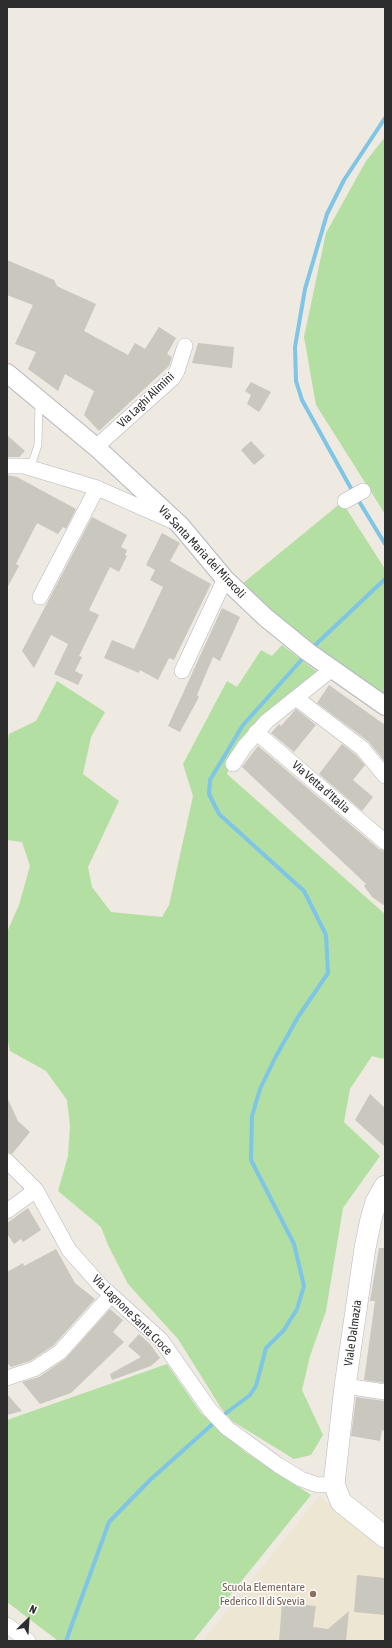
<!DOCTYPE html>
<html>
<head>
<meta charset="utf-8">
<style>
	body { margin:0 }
	#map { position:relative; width:392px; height:1648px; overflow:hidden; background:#eee9e1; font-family:"Asap Condensed",sans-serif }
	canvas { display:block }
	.frame { position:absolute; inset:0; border:8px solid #2d2d2d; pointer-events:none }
	.north { position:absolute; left:8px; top:1600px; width:40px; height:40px; -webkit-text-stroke:3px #fff; paint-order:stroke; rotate:25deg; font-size:11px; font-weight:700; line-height:16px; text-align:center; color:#2d2d2d }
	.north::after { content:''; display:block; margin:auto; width:14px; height:18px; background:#2d2d2d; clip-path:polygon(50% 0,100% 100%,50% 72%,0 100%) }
</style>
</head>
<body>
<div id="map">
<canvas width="392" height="1648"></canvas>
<div class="frame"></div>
<div class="north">N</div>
</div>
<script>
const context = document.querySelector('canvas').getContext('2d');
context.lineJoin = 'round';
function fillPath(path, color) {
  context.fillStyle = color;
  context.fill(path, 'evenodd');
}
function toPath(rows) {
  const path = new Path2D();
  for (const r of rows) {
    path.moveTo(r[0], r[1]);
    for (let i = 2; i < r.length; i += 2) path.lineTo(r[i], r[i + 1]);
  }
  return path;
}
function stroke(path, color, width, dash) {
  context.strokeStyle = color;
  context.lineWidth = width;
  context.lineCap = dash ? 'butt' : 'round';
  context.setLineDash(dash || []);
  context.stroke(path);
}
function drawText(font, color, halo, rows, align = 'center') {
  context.font = font + ' "Asap Condensed",sans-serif';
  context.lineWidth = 3;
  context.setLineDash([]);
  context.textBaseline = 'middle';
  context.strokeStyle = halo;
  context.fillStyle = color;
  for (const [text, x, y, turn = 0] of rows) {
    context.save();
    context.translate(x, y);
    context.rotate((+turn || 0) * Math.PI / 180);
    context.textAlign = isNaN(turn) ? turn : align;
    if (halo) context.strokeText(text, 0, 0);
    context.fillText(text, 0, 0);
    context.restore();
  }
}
fillPath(toPath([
	[319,1496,385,1548,385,1641,203,1641]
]), '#ede6d3');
fillPath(toPath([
	[385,137,385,514,316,405,304,337,326,233,366,161],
	[342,502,385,569,385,701,296,637,242,584],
	[282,645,320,674,280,701,237,743,227,774,385,914,385,1055,383,1059,372,1056,350,1089,344,1122,380,1156,343,1208,326,1311,310,1356,302,1390,323,1435,311,1455,294,1459,232,1421,221,1408,178,1339,128,1284,108,1245,101,1227,58,1191,68,1156,70,1126,67,1100,46,1071,10,1051,7,1037,7,932,19,905,30,866,22,842,7,840,7,744,9,734,36,721,57,681,105,712,91,737,83,774,119,801,88,867,92,887,111,912,162,917,169,905,193,796,183,764,227,681,237,687,261,650,272,656],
	[167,1364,201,1413,245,1452,311,1495,193,1641,57,1640,7,1602,7,1420]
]), '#b4dfa3');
stroke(toPath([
	[353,492,302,400,296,381,295,347,305,289,327,214,344,180,385,118],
	[357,498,385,544],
	[311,649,385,579],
	[221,1417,250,1395,256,1386,266,1348,284,1330,297,1309,304,1286,294,1244,251,1160,252,1116,260,1089,275,1058,298,1017,328,973,326,935,304,891,219,814,209,794,210,780,243,725,305,656],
	[66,1641,109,1522,150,1480,216,1421]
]), '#7ec5e6', 4);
fillPath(toPath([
	[7,260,54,280,57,286,63,289,96,304,84,331,128,355,135,343,145,349,159,327,176,338,167,354,172,357,169,366,99,431,84,415,94,391,65,374,58,391,28,369,36,352,15,344,33,305,7,295],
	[198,343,234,347,232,368,192,363],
	[251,382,271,392,259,412,247,404,251,395,245,391],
	[7,435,25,451,19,457,7,457],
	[251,441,265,456,254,465,241,450],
	[7,475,17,477,76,509,66,529,63,527,58,534,37,523,16,564,19,566,7,588],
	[92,517,127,535,121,547,127,550,125,555,127,556,119,572,110,567,89,610,99,615,79,656,82,657,75,671,83,675,78,685,54,674,68,644,51,635,34,668,22,651],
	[162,533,180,543,170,561,211,584,174,660,169,658,158,680,140,670,139,673,104,658,112,640,134,649,163,587,150,580,155,570,146,565],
	[222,608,240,617,220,661,213,657,197,695,199,697,180,732,168,726],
	[329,685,385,725,385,762,368,741,317,703],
	[296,709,316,725,294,752,271,733,279,724,281,726],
	[342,744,356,755,365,765,353,780,373,797,362,811,319,774],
	[258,746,379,849,385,851,385,906,372,897,364,886,366,884,242,767],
	[370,1094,385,1108,385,1147,355,1120],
	[7,1097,18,1121,30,1132,12,1154,7,1152],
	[28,1208,41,1230,23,1242,21,1239,14,1244,7,1234,7,1223],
	[379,1248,385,1248,385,1383,364,1380,375,1301,370,1301],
	[56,1249,75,1283,95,1299,54,1345,30,1361,11,1367,7,1363,7,1272,23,1263,24,1266],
	[110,1309,123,1320,113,1332,124,1342,71,1393,40,1404,22,1382,39,1377,65,1359],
	[139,1334,150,1344,160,1358,151,1366,112,1380,110,1374,141,1357,128,1346],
	[7,1394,22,1411,7,1415],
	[356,1397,385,1401,385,1431,382,1430,380,1441,351,1436],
	[357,1575,385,1578,385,1615,354,1612],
	[282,1603,316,1606,313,1627,328,1629,349,1611,346,1641,279,1641]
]), '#cac7bf');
const service = toPath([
	[26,465,33,460,38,445,39,402]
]);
const minor = toPath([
	[96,447,173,378,177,371,185,346],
	[7,466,24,466,97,488,172,521],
	[345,501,363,491],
	[40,597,97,488],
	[182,671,225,579],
	[296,698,362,748,385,776],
	[256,732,385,842],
	[233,764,245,746,267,721,332,669],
	[7,1161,36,1190,69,1250,101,1286,161,1340,210,1410,227,1428,278,1465,301,1479,318,1485,334,1484],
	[7,1211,36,1190],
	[7,1378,34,1369,60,1352,111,1295],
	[345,1386,385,1392],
	[7,1625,28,1641]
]);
const tertiary = toPath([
	[7,373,96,447,180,525,225,579,265,617,308,652,385,706]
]);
const secondary = toPath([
	[385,1186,376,1202,371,1219,365,1248,345,1386,334,1484,341,1502,385,1537]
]);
stroke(service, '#b5b6bf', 8);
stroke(minor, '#b5b6bf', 16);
stroke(tertiary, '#b5b6bf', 20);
stroke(secondary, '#b5b6bf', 22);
stroke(service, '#fff', 7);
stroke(minor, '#fff', 15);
stroke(tertiary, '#fff', 18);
stroke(secondary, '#fff', 21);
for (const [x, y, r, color] of [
	[313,1594,4,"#8d6e63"]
]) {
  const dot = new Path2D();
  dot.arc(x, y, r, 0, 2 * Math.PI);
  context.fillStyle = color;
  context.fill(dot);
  stroke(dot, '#fff', 1.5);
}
drawText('12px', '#2d2d2d', '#fff', [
	["Via Laghi Alimini",146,400,-44],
	["Via Santa Maria dei Miracoli",202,552,47],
	["Via Vetta d'Italia",321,787,41],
	["Via Lagnone Santa Croce",132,1315,45],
	["Viale Dalmazia",353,1333,-82]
]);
drawText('12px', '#785e54', '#fff', [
	["Scuola Elementare",305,1587],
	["Federico II di Svevia",305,1601]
], 'right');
</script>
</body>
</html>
